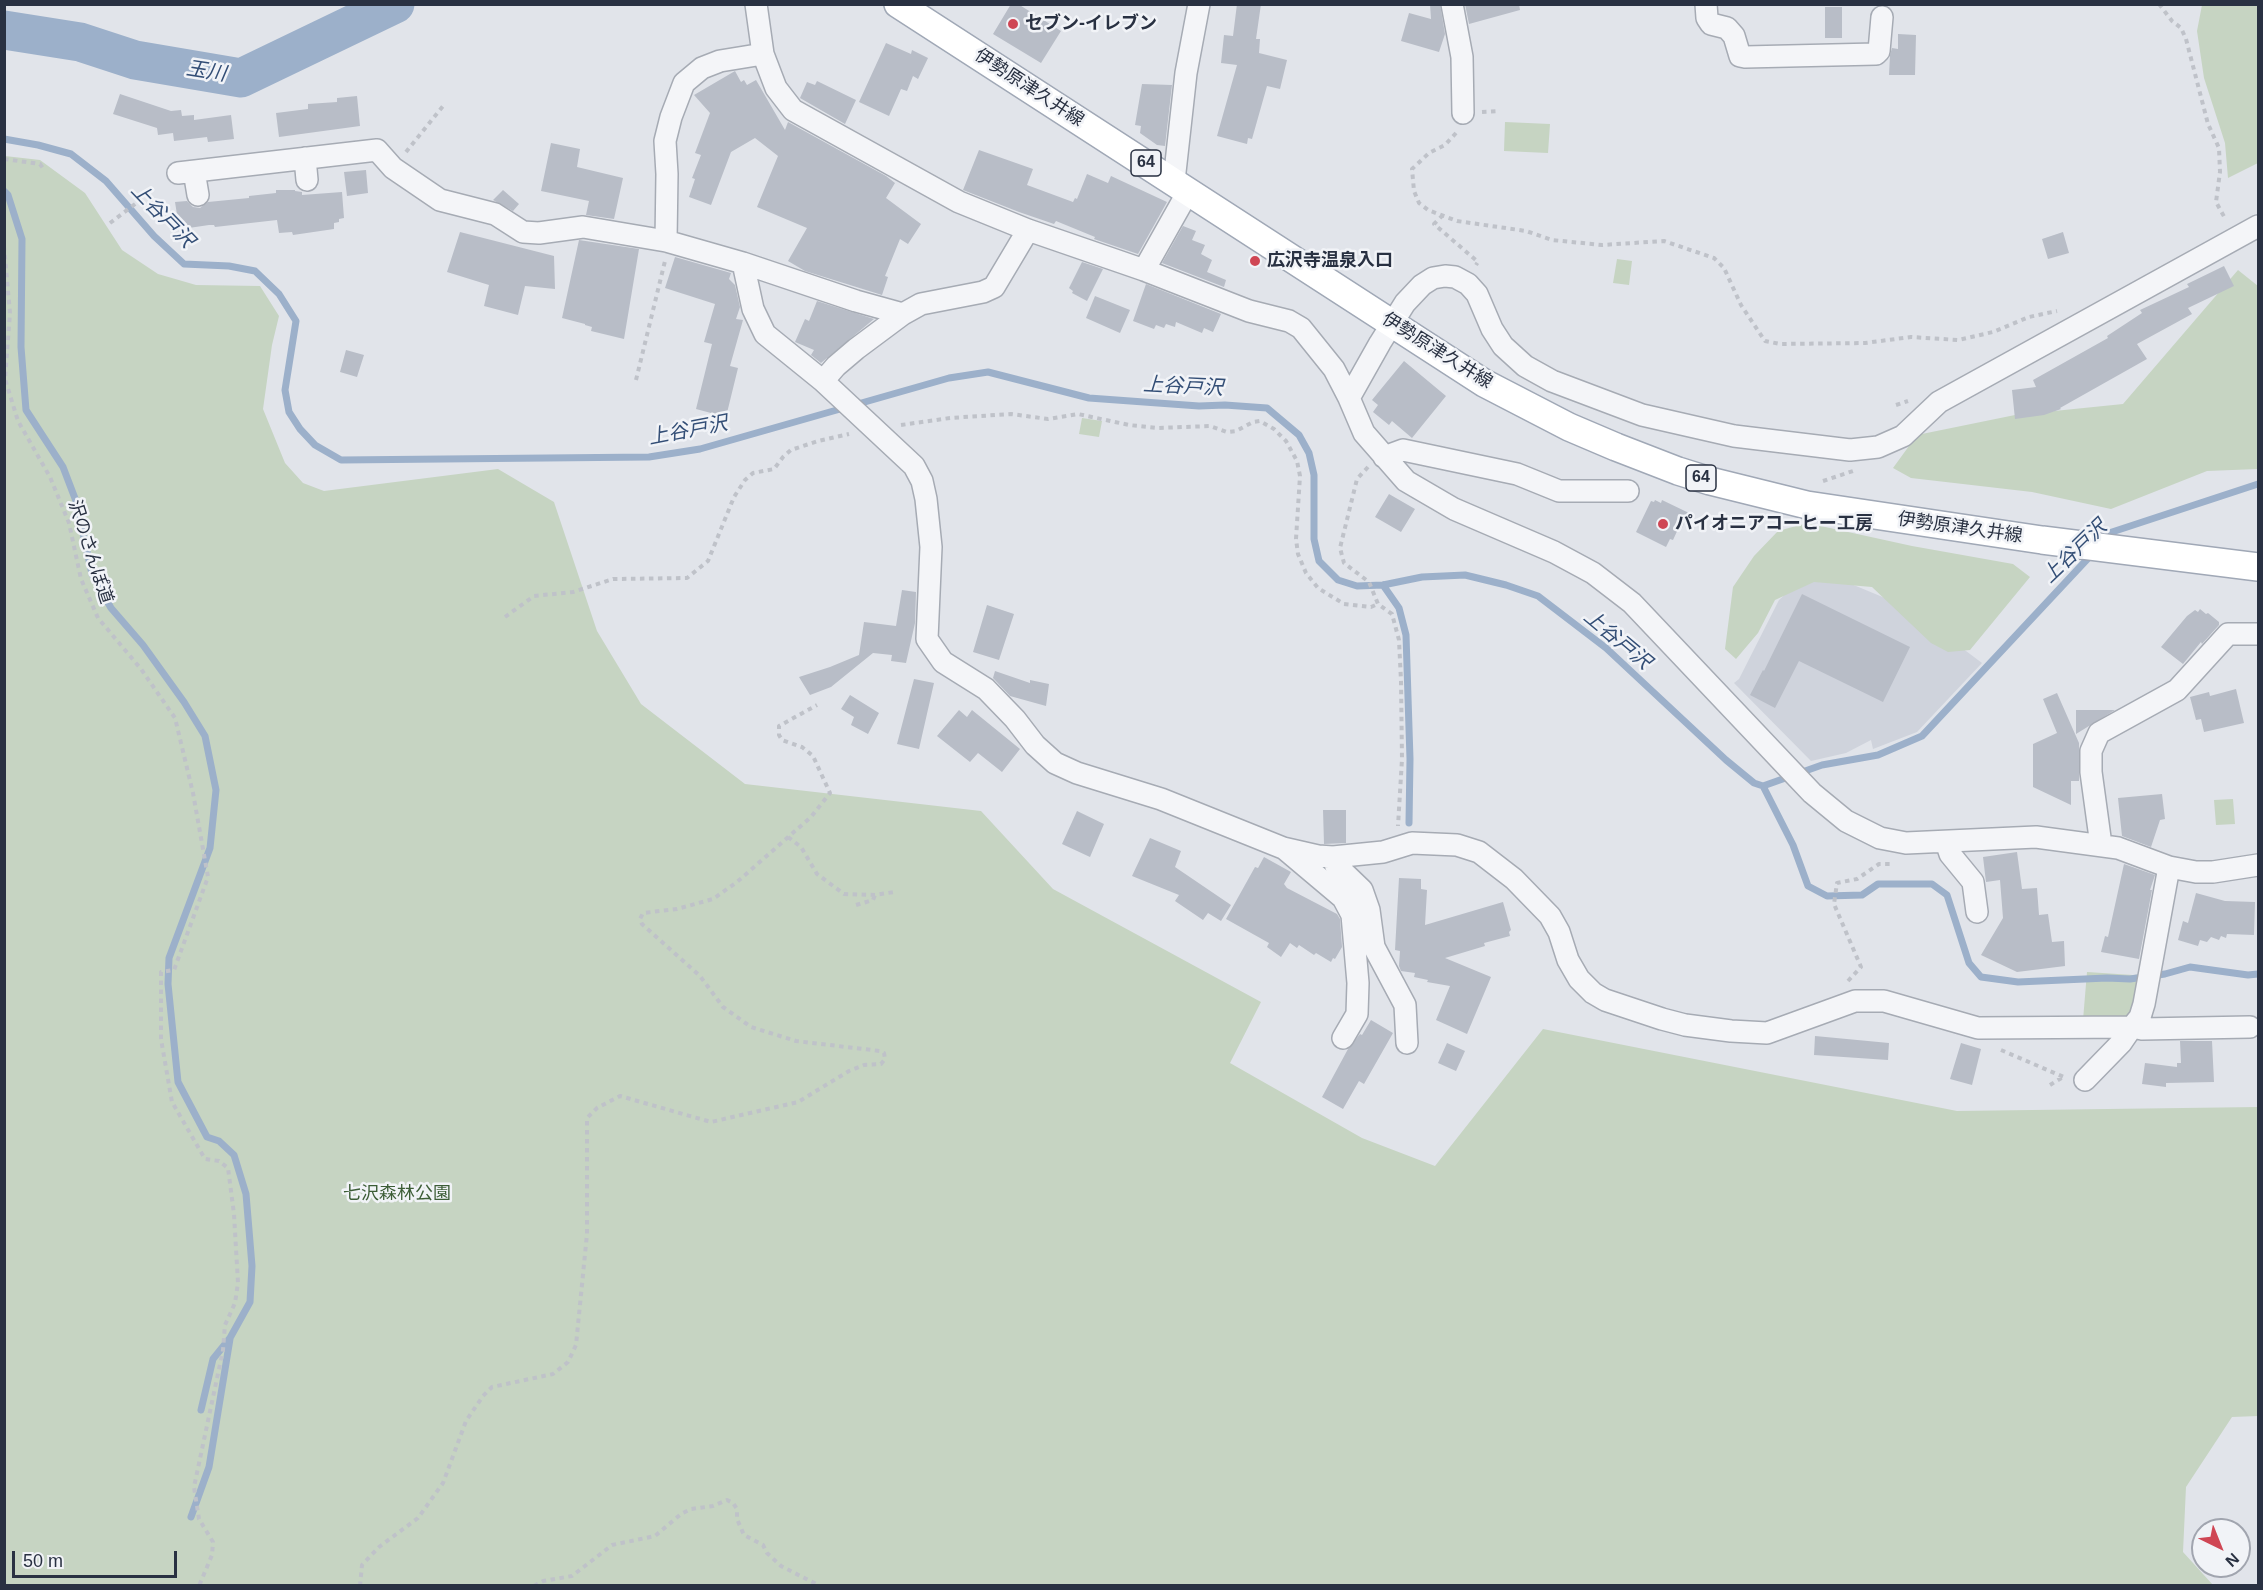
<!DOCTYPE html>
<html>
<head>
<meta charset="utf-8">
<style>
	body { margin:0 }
	#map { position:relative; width:2263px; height:1590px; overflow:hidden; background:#e1e4ea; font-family:Arial,sans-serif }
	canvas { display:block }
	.frame { position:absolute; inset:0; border:6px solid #293142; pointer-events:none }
	.north { position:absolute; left:2191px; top:1518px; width:60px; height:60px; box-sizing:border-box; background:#f1f3f7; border:2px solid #a1a5af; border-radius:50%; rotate:137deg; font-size:16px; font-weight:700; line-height:24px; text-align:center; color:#293142 }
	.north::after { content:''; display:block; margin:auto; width:21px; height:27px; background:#cf4654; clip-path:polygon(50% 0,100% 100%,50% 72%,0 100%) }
	.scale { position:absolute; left:12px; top:1551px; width:165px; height:27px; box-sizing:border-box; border:3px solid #293142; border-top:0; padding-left:8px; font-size:18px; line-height:21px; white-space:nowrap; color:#293142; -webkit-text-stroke:4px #f1f3f7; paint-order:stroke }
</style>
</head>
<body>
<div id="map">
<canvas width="2263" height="1590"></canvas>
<div class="frame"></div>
<div class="north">N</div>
<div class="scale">50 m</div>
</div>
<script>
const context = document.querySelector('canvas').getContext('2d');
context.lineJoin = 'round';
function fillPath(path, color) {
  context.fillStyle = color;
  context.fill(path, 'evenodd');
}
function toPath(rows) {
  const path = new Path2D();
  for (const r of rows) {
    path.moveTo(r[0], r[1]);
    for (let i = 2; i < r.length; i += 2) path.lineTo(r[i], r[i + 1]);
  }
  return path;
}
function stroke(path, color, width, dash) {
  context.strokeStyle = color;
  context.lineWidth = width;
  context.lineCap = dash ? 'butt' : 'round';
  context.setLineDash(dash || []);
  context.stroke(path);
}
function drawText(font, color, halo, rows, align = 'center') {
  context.font = font + ' Arial,"Noto Sans JP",sans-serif';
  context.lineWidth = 5;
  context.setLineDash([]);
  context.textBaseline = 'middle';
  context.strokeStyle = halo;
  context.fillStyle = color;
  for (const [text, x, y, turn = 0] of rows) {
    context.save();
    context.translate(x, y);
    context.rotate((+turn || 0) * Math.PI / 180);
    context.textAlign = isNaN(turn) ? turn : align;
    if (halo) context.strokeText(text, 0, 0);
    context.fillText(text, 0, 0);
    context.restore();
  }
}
fillPath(toPath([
	[1819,578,1844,581,1897,603,1930,624,1982,663,1917,732,1873,749,1871,740,1846,753,1811,761,1734,683,1739,679,1779,600,1792,588]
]), '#cfd3dc');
fillPath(toPath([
	[2202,5,2258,5,2258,163,2228,178,2225,143,2204,78,2197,31],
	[1505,122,1550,124,1548,153,1504,151],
	[5,156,40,160,85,193,122,250,158,274,196,285,260,286,279,316,272,345,263,409,285,463,303,483,324,491,498,469,554,502,597,631,641,704,745,784,981,811,1053,889,1261,1002,1230,1063,1362,1138,1435,1166,1543,1029,1957,1111,2258,1107,2258,1416,2232,1417,2186,1487,2183,1552,2213,1585,5,1585],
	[1617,259,1632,261,1629,285,1613,283],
	[2238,270,2258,286,2258,469,2207,471,2111,509,2032,492,1911,478,1893,468,1917,435,2015,415,2123,404],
	[1082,418,1102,421,1099,437,1079,434],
	[1807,523,1912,546,2013,564,2030,577,1970,650,1948,652,1931,643,1872,587,1814,582,1775,600,1758,633,1736,659,1725,649,1733,587,1754,556,1778,531],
	[2233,799,2235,824,2216,825,2214,800],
	[2087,972,2133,975,2143,974,2134,1017,2083,1020]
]), '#c6d4c2');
stroke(toPath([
	[4,139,38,145,71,154,106,181,154,236,184,264,229,266,255,271,279,294,296,321,285,390,289,412,300,429,315,445,341,460,649,457,700,449,949,378,988,372,1089,398,1199,406,1225,405,1267,408,1299,435,1309,453,1314,475,1314,539,1319,561,1338,580,1357,586,1383,585,1422,577,1465,575,1506,585,1538,596,1606,648,1726,760,1754,783,1763,786,1822,765,1878,755,1922,736,2093,553],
	[4,191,8,195,22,239,21,347,26,410,63,467,76,501,92,574,111,608,143,645,184,702,205,736,216,790,210,848,169,958,168,984,178,1082,207,1137,219,1141,234,1155,246,1194,252,1266,250,1302,230,1338,213,1359,201,1410],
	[2104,540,2112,532,2258,484],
	[1383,585,1399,608,1406,635,1410,759,1409,823],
	[1763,786,1793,845,1808,886,1827,896,1862,895,1878,884,1932,884,1947,895,1969,963,1981,977,2018,982,2107,978,2130,979,2165,974,2190,967,2248,975,2258,974],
	[191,1517,209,1467,230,1339]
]), '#9cb0ca', 7);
stroke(toPath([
	[4,30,80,42,135,60,241,78,395,4]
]), '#9cb0ca', 39);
fillPath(toPath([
	[1011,4,1018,4,1061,31,1041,63,993,34],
	[1237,4,1261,4,1256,39,1260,39,1259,53,1287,60,1280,89,1267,86,1252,139,1248,138,1247,144,1217,136,1237,65,1221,63,1224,35,1233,36],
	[1430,4,1440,4,1445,34,1439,52,1401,41,1409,13,1431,19],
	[1465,4,1519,4,1520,10,1469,24],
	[1825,7,1842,7,1842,38,1825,38],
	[1898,34,1916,35,1915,75,1889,75,1890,55,1892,48,1898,49],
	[886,43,911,54,912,50,928,58,918,79,913,76,907,91,901,89,889,116,859,102],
	[735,71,741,82,744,80,747,85,756,80,785,130,788,122,886,176,895,183,886,198,921,224,908,244,900,239,885,276,888,277,882,295,805,271,788,261,807,228,757,207,778,156,755,138,731,152,711,205,689,197,695,179,692,178,701,155,695,153,710,113,694,95],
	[817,81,856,100,845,124,800,98,807,82,815,85],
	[1142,84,1172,85,1165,146,1157,145,1140,133,1141,126,1135,125],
	[120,94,171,111,181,110,182,116,194,115,194,120,231,115,234,139,208,142,207,137,174,141,173,133,158,135,157,128,113,114],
	[357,96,360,126,279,137,276,113,308,109,308,104,337,102,337,98],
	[551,143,580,149,577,167,623,178,614,219,586,215,589,201,541,191],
	[979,150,1033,169,1027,185,1073,202,1075,198,1077,199,1087,174,1108,183,1111,176,1167,202,1138,254,1094,239,1095,237,1056,221,1054,224,1019,212,963,190],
	[366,170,368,193,347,196,344,172],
	[276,190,295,190,295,191,302,192,302,195,342,192,344,218,339,219,339,222,334,223,334,229,293,235,292,232,279,233,277,220,215,227,214,225,209,225,182,229,182,227,179,227,175,202,187,201,193,207,200,208,208,202,249,198,249,196,276,193],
	[503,190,519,204,513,211,493,200],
	[1183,226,1196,231,1192,240,1205,245,1201,254,1212,260,1207,272,1226,280,1224,287,1162,263],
	[460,232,554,256,555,289,525,286,518,315,484,306,489,285,447,272],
	[2063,232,2069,253,2048,259,2042,239],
	[579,240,639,249,624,339,591,331,592,327,585,325,585,324,562,318],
	[675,257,731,273,729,279,735,285,740,307,736,319,743,320,730,366,738,368,726,417,696,409,712,344,704,342,715,304,665,288],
	[1082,262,1103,269,1087,301,1072,293,1073,291,1069,288],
	[2224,266,2234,286,2188,308,2192,314,2137,344,2147,359,2060,408,2061,409,2044,415,2015,419,2012,390,2036,387,2033,380,2108,338,2107,336,2142,313,2140,310,2189,287,2187,284],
	[1146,284,1221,314,1213,332,1204,328,1202,333,1176,322,1175,327,1166,324,1164,328,1156,325,1154,329,1133,321],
	[1095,296,1130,310,1120,333,1086,318],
	[817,301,874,319,821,363,811,355,814,350,795,342,805,319,809,321],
	[346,350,364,355,357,377,340,372],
	[1404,361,1446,396,1412,438,1392,421,1389,425,1373,412,1378,405,1372,400],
	[1389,494,1415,509,1401,532,1375,517],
	[1655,500,1661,503,1662,500,1689,513,1682,528,1679,527,1673,540,1670,539,1666,547,1636,532,1651,501,1654,502],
	[902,590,916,592,915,623,906,663,891,661,892,655,873,653,831,687,810,695,799,677,830,667,859,655,864,622,896,626],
	[1802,594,1910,647,1883,702,1799,661,1775,708,1750,695,1763,670,1764,671],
	[987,605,1014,614,999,660,973,652],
	[2200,609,2206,614,2208,613,2219,622,2219,625,2202,644,2201,642,2183,664,2161,647,2187,616,2195,610,2198,612],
	[995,671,1030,683,1030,680,1049,684,1046,706,1010,696,993,678],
	[914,679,934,683,919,749,897,744],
	[2236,689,2244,723,2204,732,2201,719,2196,720,2190,697,2209,692,2210,696],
	[2057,693,2079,743,2079,781,2071,781,2071,805,2033,787,2033,744,2057,733,2043,699],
	[850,695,879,713,868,734,851,725,854,717,841,709],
	[959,710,967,717,972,710,1020,749,1002,772,978,753,970,762,937,736],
	[2076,710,2115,710,2076,734],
	[2162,794,2165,819,2160,820,2151,847,2122,836,2118,798],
	[1323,810,1346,810,1346,843,1324,844],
	[1077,811,1104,824,1090,857,1062,844],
	[1150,838,1181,851,1175,867,1231,905,1221,921,1208,913,1203,920,1175,901,1179,895,1132,876],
	[2017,852,2022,889,2037,888,2039,915,2048,914,2052,942,2064,941,2065,966,2017,972,1981,955,2003,918,2000,880,1986,882,1983,857],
	[1264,857,1291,872,1284,884,1287,888,1337,914,1340,919,1342,947,1335,959,1333,958,1331,962,1316,953,1314,955,1299,945,1297,948,1290,943,1281,957,1267,947,1269,943,1226,919,1255,867,1258,868],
	[2124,864,2155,875,2150,890,2152,890,2139,959,2101,952,2105,936,2108,937],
	[1399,878,1421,879,1421,889,1427,890,1425,925,1503,902,1511,930,1509,932,1510,936,1484,943,1485,946,1445,958,1491,977,1467,1034,1436,1020,1450,986,1427,982,1428,980,1414,977,1415,973,1401,971,1399,966,1400,951,1395,950],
	[2196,893,2225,901,2255,902,2254,935,2227,934,2226,938,2221,936,2219,940,2211,937,2207,942,2200,940,2198,946,2178,940,2183,921,2188,923],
	[1371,1020,1393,1033,1364,1084,1359,1081,1343,1109,1322,1097,1348,1049,1360,1034,1362,1035],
	[1815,1036,1889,1043,1888,1060,1814,1055],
	[2180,1041,2212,1041,2214,1082,2166,1083,2166,1087,2142,1084,2145,1063,2177,1067,2177,1063,2181,1063],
	[1447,1043,1465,1051,1456,1071,1438,1063],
	[1961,1043,1981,1049,1972,1085,1950,1079]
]), '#b8bdc7');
const minor = toPath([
	[756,4,763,54,776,88,793,110,959,202,1028,230,1144,270,1249,311,1289,321,1301,328,1334,369,1349,398],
	[1452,4,1462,57,1463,113],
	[1706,4,1707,18,1711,24,1727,28,1734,36,1740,56,1745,57,1876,54,1879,51,1882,17],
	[305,158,307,180],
	[194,171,198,195],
	[178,173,377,150,393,168,440,200,495,214,523,232,539,233,583,227,666,241,743,263,856,301,903,314],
	[1174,181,1186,73,1199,4],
	[2258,226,1939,402,1903,436,1878,447,1850,450,1734,436,1642,415,1552,381,1525,366,1503,346,1492,329,1477,294,1468,284,1455,277,1445,276,1433,278,1422,285,1405,303,1380,343,1349,398,1364,433,1406,481,1454,509,1554,552,1593,573,1632,603,1812,793,1846,821,1880,838,1906,843,2036,837,2118,848,2169,867,2196,872,2213,872,2258,865],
	[666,241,667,174,665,141,671,117,684,83,702,68,720,61,763,54],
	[743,263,753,309,765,334,823,381,914,466,922,481,926,499,931,547,927,639,943,662,986,689,1015,719,1035,745,1055,763,1077,773,1161,799,1283,848,1318,856,1333,857,1383,852,1412,843,1457,845,1479,852,1514,879,1550,916,1559,932,1568,960,1579,979,1593,993,1605,1000,1662,1019,1685,1025,1731,1031,1767,1033,1855,1001,1884,1001,1978,1028,2132,1027,2140,1017,2144,1004,2169,867],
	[1144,270,1189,190],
	[823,381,836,366,856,349,903,314,921,304,983,292,994,287,1028,230],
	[1384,457,1403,450,1517,474,1559,491,1628,491],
	[1946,842,1950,854,1973,882,1977,912],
	[2101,845,2091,772,2091,751,2099,733,2177,690,2228,634,2258,634],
	[1286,850,1343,898,1352,915,1358,983,1357,1014,1343,1038],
	[1333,857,1335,864,1362,890,1369,910,1374,947,1405,1005,1407,1043],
	[2085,1080,2121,1043,2132,1027,2142,1029,2250,1027]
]);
const major = toPath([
	[898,4,1484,383,1569,427,1616,447,1678,471,1710,481,1807,505,2042,540,2258,567]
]);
stroke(minor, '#a6abb4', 24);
stroke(major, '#a0a8b6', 30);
stroke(toPath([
	[2159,4,2172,21,2181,28,2186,39,2208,124,2219,148,2220,172,2216,202,2226,220],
	[1482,112,1500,111],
	[1456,133,1445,145,1429,153,1412,169,1414,191,1419,203,1428,210,1457,221,1526,231,1552,240,1602,245,1664,241,1714,258,1724,268,1741,305,1765,341,1780,344,1865,343,1911,337,1958,340,1993,332,2029,317,2057,311],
	[406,152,443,106],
	[4,159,40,164,45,171],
	[1443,215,1434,224,1478,262,1476,265],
	[110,223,143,198],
	[4,246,10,313,5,379,18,421,50,477,69,523,81,579,98,618,141,669,175,718,193,793,208,877,174,970,161,972,161,1039,172,1102,205,1159,219,1161,228,1168,234,1214,238,1283,235,1303,225,1325,223,1350,194,1487,199,1519,213,1542,212,1555,199,1586],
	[636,380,665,261],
	[1896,405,1908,401],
	[901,425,950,418,1011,414,1048,419,1078,414,1129,425,1157,428,1210,426,1227,432,1236,431,1253,422,1260,421,1274,429,1286,441,1297,461,1300,476,1296,539,1298,554,1306,573,1318,588,1344,604,1371,607,1378,604],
	[1368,467,1357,479,1340,548,1344,563,1369,582,1378,604,1392,614,1399,640,1401,681,1402,759,1398,826],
	[1823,481,1853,471],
	[505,617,534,596,573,592,613,579,687,578,708,561,734,497,745,480,753,473,774,469,783,457,791,450,818,441,849,434],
	[788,837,801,847,817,874,844,894,875,895,894,892],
	[856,905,873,900,875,895],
	[1848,981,1861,967,1834,904,1837,883,1857,879,1879,864,1893,864],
	[2001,1050,2066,1078],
	[2050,1085,2063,1077],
	[360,1586,362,1565,379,1547,418,1518,443,1483,466,1421,483,1396,492,1387,553,1374,568,1362,576,1345,587,1234,587,1118,597,1108,620,1096,711,1122,798,1102,849,1071,864,1065,881,1064,885,1059,884,1053,880,1051,796,1041,751,1027,723,1007,700,976,642,924,640,919,643,913,677,909,713,899,737,882,811,817,830,793,813,756,802,747,782,740,779,735,779,726,817,705],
	[534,1586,543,1581,572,1576,612,1545,655,1536,681,1514,691,1509,713,1506,727,1500,733,1503,737,1509,737,1519,744,1535,763,1545,767,1553,781,1566,820,1586]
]), '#bfc2c9', 4, [4.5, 4.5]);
stroke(minor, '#f4f5f8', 21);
stroke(major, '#fff', 27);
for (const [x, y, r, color] of [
	[1013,24,6,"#cf4654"],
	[1255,261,6,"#cf4654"],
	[1663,524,6,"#cf4654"]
]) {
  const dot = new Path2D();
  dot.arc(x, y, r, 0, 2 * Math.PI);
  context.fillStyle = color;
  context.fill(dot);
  stroke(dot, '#f1f3f7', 2);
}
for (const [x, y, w] of [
	[1146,163,30],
	[1701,478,30]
]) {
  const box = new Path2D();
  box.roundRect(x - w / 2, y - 13, w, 26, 4.5);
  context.fillStyle = '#f1f3f7';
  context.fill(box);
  stroke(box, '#293142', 1.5);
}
drawText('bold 16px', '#293142', null, [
	["64",1146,163],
	["64",1701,478]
]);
drawText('bold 18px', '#293142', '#f1f3f7', [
	["セブン-イレブン",1025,24],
	["広沢寺温泉入口",1267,261],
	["パイオニアコーヒー工房",1675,524]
], 'left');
drawText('18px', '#293142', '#f1f3f7', [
	["伊勢原津久井線",1029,88,33],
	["伊勢原津久井線",1437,351,32],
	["伊勢原津久井線",1960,528,8],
	["沢のさんぽ道",90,552,72]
]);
drawText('18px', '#3c5d36', '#f1f3f7', [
	["七沢森林公園",397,1194]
]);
drawText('italic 20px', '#334e76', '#f1f3f7', [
	["玉川",206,72,9],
	["上谷戸沢",162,216,46],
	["上谷戸沢",1183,387,3],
	["上谷戸沢",688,431,-11],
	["上谷戸沢",2075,552,-44],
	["上谷戸沢",1617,640,40]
]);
</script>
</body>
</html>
